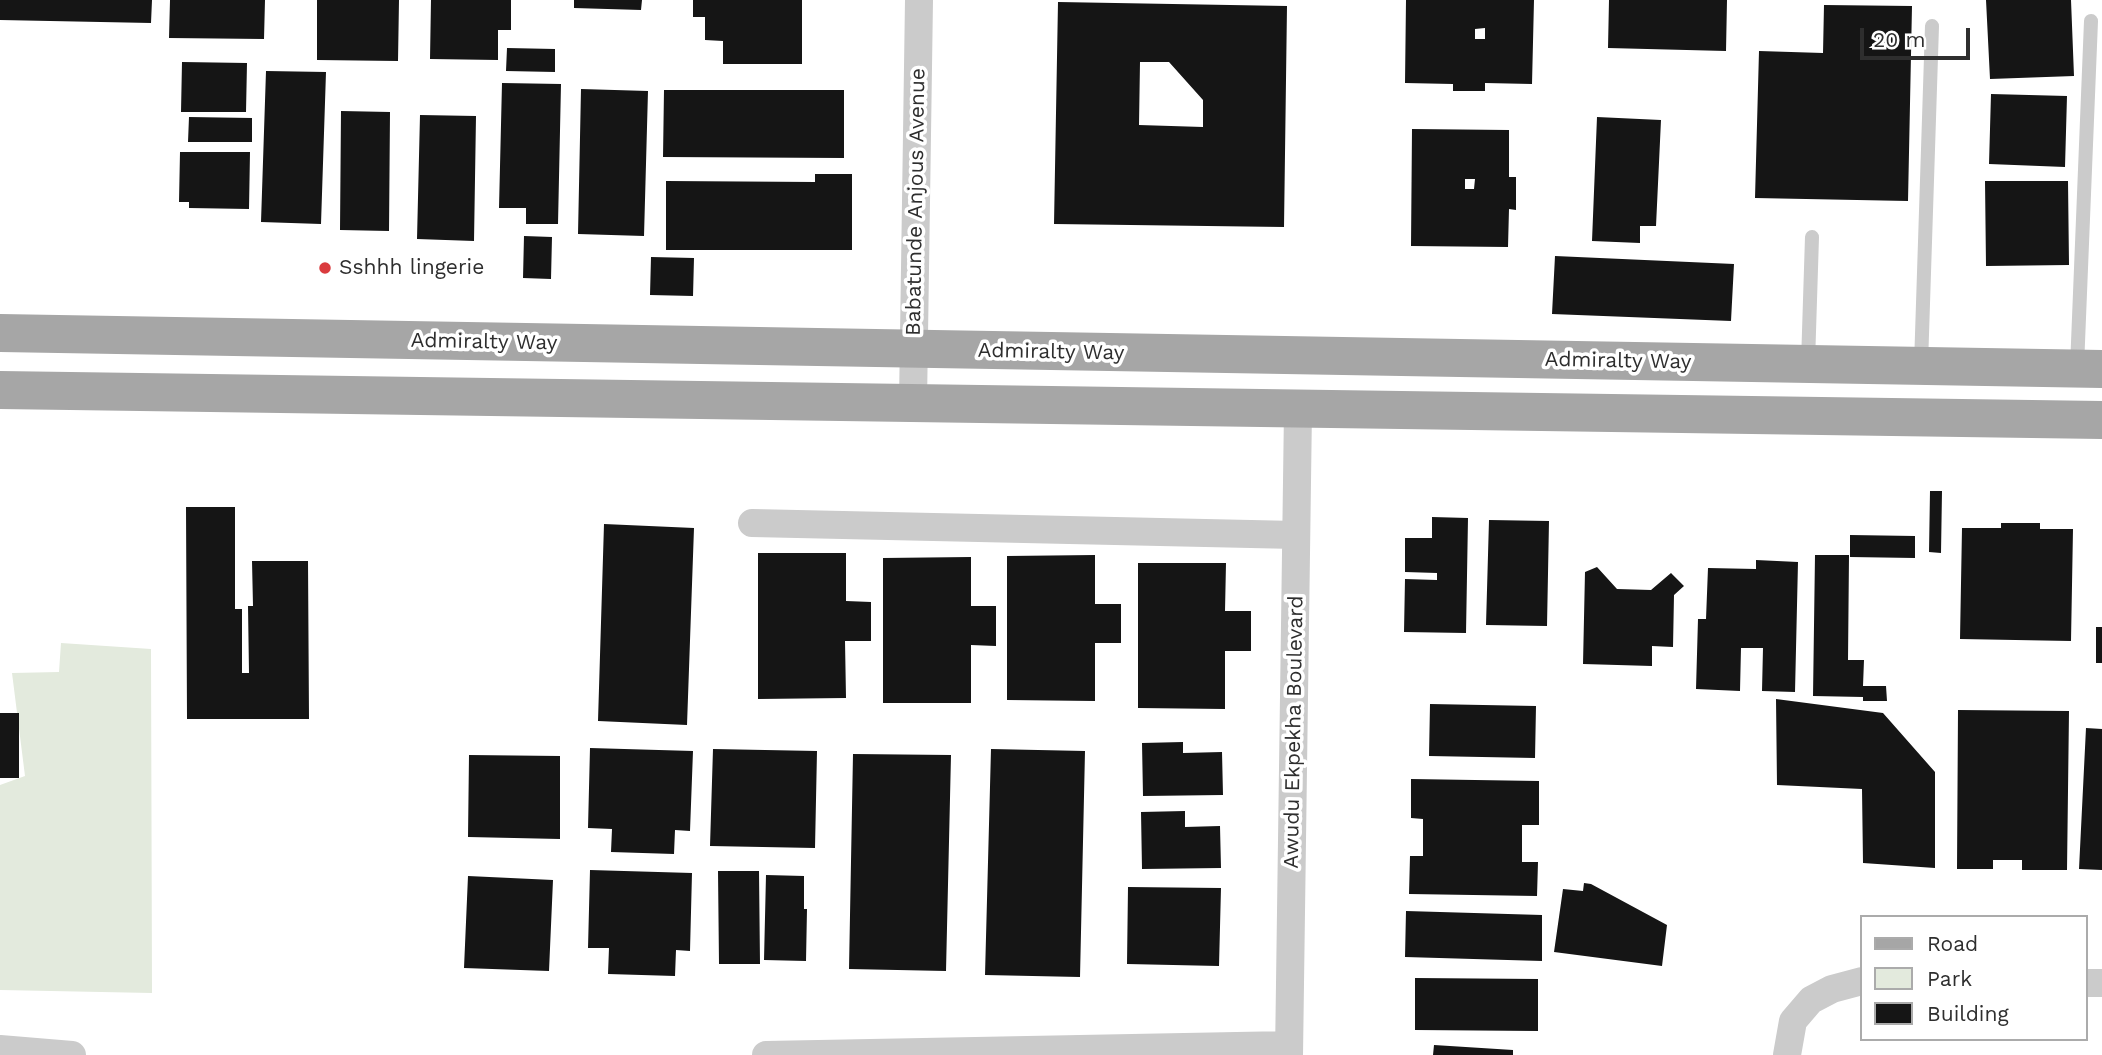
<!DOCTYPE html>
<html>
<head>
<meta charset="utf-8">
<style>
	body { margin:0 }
	#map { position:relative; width:2102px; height:1055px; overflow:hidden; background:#fff; font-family:"Work Sans",sans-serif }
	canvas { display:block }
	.legend { position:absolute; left:1860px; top:915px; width:228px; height:126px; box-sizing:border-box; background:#fff; border:2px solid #ababab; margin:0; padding:9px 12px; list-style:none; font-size:21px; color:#2e2e2e }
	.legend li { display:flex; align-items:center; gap:14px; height:35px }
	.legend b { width:35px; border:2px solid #ababab }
	.scale { position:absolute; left:1860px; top:28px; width:110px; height:32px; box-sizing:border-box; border:4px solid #2e2e2e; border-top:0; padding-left:9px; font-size:21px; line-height:24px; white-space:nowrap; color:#2e2e2e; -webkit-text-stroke:5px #fff; paint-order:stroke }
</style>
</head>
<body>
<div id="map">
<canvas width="2102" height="1055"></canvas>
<ul class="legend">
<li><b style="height:9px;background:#a6a6a6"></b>Road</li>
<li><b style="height:19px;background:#e3eadd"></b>Park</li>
<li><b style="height:19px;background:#151515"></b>Building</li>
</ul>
<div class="scale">20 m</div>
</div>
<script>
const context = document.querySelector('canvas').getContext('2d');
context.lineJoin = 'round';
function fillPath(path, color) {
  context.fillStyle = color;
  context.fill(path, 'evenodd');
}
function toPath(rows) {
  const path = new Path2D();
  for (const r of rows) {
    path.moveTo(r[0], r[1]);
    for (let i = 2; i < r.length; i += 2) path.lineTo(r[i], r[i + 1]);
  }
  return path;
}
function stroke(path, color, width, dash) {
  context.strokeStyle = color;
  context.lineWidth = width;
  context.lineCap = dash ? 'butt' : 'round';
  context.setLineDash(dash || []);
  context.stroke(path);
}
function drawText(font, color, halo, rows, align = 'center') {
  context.font = font + ' "Work Sans",sans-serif';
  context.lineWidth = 7;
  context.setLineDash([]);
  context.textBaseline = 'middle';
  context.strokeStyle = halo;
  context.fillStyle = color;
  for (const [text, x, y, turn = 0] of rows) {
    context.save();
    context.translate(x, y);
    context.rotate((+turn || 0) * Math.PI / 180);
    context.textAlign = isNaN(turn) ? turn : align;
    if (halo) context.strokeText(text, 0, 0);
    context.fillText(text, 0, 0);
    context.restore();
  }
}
fillPath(toPath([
	[61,643,151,649,152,993,0,990,0,785,25,776,12,673,59,672]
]), '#e3eadd');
fillPath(toPath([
	[0,0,152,0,151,23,0,20],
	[170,0,265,0,264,39,169,38],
	[317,0,399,0,398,61,317,60],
	[431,0,511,0,511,30,498,30,498,60,430,59],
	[574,0,642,0,641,10,574,8],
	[693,0,802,0,802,64,723,64,723,41,705,40,705,17,693,17],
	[1406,0,1534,0,1532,84,1485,83,1485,91,1453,91,1453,84,1405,83],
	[1485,28,1485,39,1475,39,1475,29],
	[1609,0,1727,0,1726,51,1608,48],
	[1986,0,2071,0,2074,76,1990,79],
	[1058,2,1287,6,1284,227,1054,224],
	[1140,62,1169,62,1203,100,1203,127,1139,125],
	[1824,5,1912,6,1908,201,1755,198,1759,51,1823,53],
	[507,48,555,49,555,72,506,71],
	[182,62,247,63,246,112,181,112],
	[266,71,326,72,321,224,261,222],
	[502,83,561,84,558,224,526,224,526,208,499,208],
	[581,89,648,91,644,236,578,234],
	[664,90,844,90,844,158,663,157],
	[1991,94,2067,96,2065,167,1989,164],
	[341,111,390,112,389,231,340,230],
	[420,115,476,116,474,241,417,239],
	[189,117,252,118,252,142,188,142],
	[1597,117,1661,120,1656,226,1640,226,1640,243,1592,241],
	[1412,129,1509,130,1509,177,1516,177,1516,210,1509,209,1508,247,1411,246],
	[1465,179,1475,179,1474,189,1465,189],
	[180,152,250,152,249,209,189,208,189,202,179,202],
	[815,174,852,174,852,250,666,250,666,181,815,182],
	[1985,181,2068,181,2069,265,1986,266],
	[524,236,552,237,551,279,523,278],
	[1555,256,1734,264,1731,321,1552,314],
	[651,257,694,258,693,296,650,295],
	[1930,491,1942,491,1941,553,1929,552],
	[186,507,235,507,235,609,242,609,242,673,249,673,248,606,253,606,252,561,308,561,309,719,187,719],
	[1432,517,1468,518,1466,633,1404,632,1405,579,1437,580,1437,573,1405,572,1405,538,1432,538],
	[1489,520,1549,521,1547,626,1486,625],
	[2001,523,2040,523,2040,529,2073,529,2071,641,1960,639,1962,528,2001,528],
	[604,524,694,528,687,725,598,721],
	[1850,535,1915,536,1915,558,1850,557],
	[758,553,846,553,846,601,871,602,871,641,845,641,846,698,758,699],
	[1095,555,1095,604,1121,604,1121,643,1095,643,1095,701,1007,700,1007,556],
	[1815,555,1849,555,1848,660,1864,660,1863,686,1886,686,1887,701,1863,701,1863,697,1813,696],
	[971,557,971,606,996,606,996,646,971,645,971,703,883,703,883,558],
	[1756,560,1798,562,1795,692,1762,691,1763,648,1741,648,1740,691,1696,689,1698,619,1706,619,1708,568,1756,569],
	[1138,563,1226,563,1225,611,1251,611,1251,651,1225,651,1225,709,1138,708],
	[1597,567,1617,589,1651,590,1671,573,1684,586,1674,595,1673,647,1652,646,1652,666,1583,664,1585,572],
	[2096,627,2102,627,2102,663,2096,663],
	[1776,699,1883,713,1935,772,1935,868,1863,863,1862,789,1777,785],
	[1430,704,1536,706,1535,758,1429,756],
	[1958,710,2069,711,2067,870,2022,870,2022,860,1993,860,1993,869,1957,869],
	[0,713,19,713,19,778,0,778],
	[2086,728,2102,729,2102,870,2079,869],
	[1183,742,1183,753,1222,752,1223,795,1143,796,1142,743],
	[590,748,693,751,690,831,675,830,674,854,611,852,612,829,588,828],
	[713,749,817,751,815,848,710,846],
	[991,749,1085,751,1080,977,985,975],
	[853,754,951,755,946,971,849,969],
	[469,755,560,756,560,839,468,837],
	[1411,779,1539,781,1539,825,1522,825,1522,862,1538,862,1537,896,1409,894,1410,856,1423,856,1423,819,1411,818],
	[1185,811,1185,827,1220,826,1221,868,1142,869,1141,812],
	[590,870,692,873,690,951,676,950,675,976,608,974,609,948,588,948],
	[718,871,759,871,760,964,719,964],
	[766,875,804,876,804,909,807,909,806,961,764,960],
	[468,876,553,880,549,971,464,968],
	[1584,883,1591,884,1667,925,1662,966,1554,952,1563,889,1583,891],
	[1128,887,1221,888,1219,966,1127,964],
	[1406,911,1542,915,1542,961,1405,957],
	[1415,978,1538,979,1538,1031,1415,1030],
	[1434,1045,1513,1050,1513,1055,1433,1055]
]), '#151515');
stroke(toPath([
	[1808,363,1812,237],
	[1921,365,1932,26],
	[2077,367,2091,21]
]), '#cbcbcb', 14);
stroke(toPath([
	[913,403,919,0],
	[752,523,1296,535],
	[2086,983,2102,983],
	[0,1049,72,1055],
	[766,1055,1289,1045],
	[1289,1055,1298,410],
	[1787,1055,1793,1021,1811,1000,1832,989,1862,981]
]), '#cbcbcb', 28);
stroke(toPath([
	[0,333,2102,369],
	[0,390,2102,420]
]), '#a6a6a6', 38);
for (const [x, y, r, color] of [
	[325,268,7,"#da3b3e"]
]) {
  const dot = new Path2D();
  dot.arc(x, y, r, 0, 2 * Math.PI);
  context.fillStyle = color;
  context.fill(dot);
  stroke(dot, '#fff', 2.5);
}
drawText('21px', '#2e2e2e', '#fff', [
	["Babatunde Anjous Avenue",916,202,-89],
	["Admiralty Way",484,342,1],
	["Admiralty Way",1051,352,1],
	["Admiralty Way",1618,361,1],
	["Awudu Ekpekha Boulevard",1294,732,-89]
]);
drawText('21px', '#2e2e2e', '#fff', [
	["Sshhh lingerie",339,268]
], 'left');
</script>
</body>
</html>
